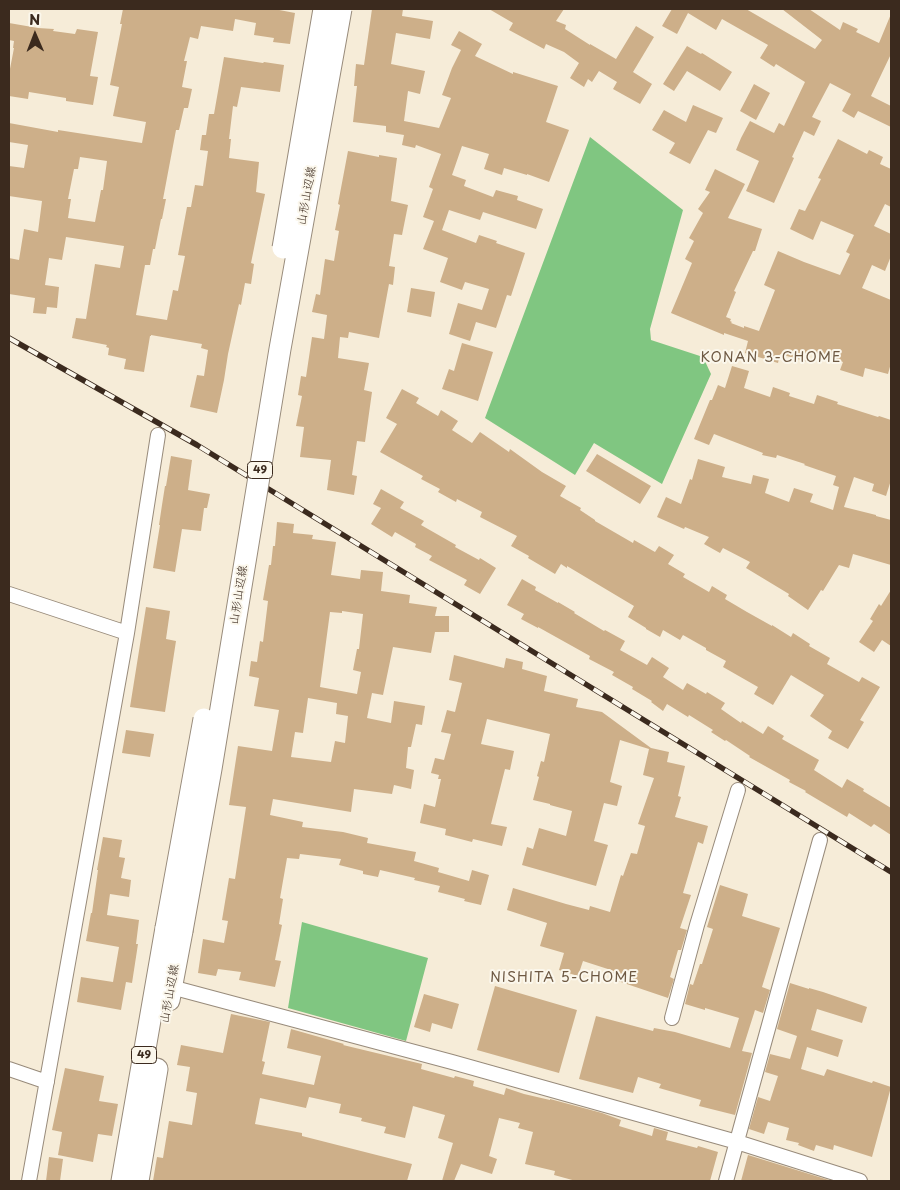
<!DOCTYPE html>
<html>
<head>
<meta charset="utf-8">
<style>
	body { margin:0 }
	#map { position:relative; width:900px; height:1190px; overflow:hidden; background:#f6ecd8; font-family:"Playpen Sans",sans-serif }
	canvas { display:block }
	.frame { position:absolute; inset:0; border:10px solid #3b2a1e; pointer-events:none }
	.north { position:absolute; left:10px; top:10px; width:50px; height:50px; -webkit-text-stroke:4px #fbf7ec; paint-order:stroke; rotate:359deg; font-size:14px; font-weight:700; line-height:20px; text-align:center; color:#3b2a1e }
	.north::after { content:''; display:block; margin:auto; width:18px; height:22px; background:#3b2a1e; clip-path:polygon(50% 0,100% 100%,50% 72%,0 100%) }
</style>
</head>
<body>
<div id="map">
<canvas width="900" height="1190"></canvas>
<div class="frame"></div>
<div class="north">N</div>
</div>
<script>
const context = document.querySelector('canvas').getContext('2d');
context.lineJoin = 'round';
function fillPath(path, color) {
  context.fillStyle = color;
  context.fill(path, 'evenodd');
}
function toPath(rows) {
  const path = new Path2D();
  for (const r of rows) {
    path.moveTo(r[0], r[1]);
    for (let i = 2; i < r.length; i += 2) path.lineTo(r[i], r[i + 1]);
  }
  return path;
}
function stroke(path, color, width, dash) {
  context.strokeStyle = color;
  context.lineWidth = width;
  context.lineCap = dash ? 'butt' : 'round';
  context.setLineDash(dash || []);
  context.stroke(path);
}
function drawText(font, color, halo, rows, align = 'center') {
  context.font = font + ' "Playpen Sans","Klee One",sans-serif';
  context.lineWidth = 4;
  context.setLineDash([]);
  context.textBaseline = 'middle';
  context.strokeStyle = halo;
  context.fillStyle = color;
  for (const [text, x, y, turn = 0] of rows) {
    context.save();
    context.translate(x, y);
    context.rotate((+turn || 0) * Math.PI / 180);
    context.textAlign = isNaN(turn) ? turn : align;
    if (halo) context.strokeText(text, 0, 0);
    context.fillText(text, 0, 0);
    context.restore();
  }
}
fillPath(toPath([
	[590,137,683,210,650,329,651,340,703,357,711,374,662,484,594,443,575,475,485,418],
	[302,922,428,958,406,1041,288,1008]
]), '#80c681');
fillPath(toPath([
	[123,9,274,9,295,13,290,44,273,42,274,38,254,35,256,23,235,19,233,31,201,26,198,39,190,37,184,61,187,61,182,87,192,89,188,108,184,108,179,130,176,130,163,199,166,199,162,219,161,219,155,249,153,249,150,265,145,265,136,315,167,320,173,290,178,291,185,256,178,255,187,207,191,207,195,185,203,186,208,151,200,150,202,135,206,135,209,114,214,114,224,57,263,63,264,62,284,65,280,92,241,87,237,107,233,106,229,139,231,139,229,158,259,162,256,192,265,194,251,263,254,264,251,284,245,283,241,305,239,304,228,354,224,380,217,413,190,407,197,375,204,376,208,350,201,348,202,344,151,335,151,336,150,336,144,372,124,369,126,359,108,355,109,348,106,347,107,345,72,338,76,318,86,319,95,264,120,268,124,246,66,237,62,260,49,258,45,285,59,287,57,308,47,307,46,314,33,313,35,298,9,294,9,258,19,260,24,229,38,232,42,201,9,196,9,166,24,168,28,145,9,142,9,123,58,132,58,130,142,143,146,122,113,116,119,87,110,85,122,24,120,24],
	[80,157,107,161,103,190,101,190,95,222,68,218,71,199,68,199,74,169,78,169],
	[372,9,403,9,402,16,433,21,430,39,396,33,391,64,425,71,420,94,408,91,404,121,439,128,451,98,442,95,452,68,461,50,451,45,459,31,482,44,475,56,513,74,513,72,558,86,546,122,569,130,549,182,527,174,527,175,504,168,502,175,484,169,489,154,462,146,452,175,466,180,464,186,493,197,496,190,518,196,517,200,543,209,536,229,483,212,480,220,449,210,442,230,476,243,479,235,497,241,496,243,525,253,511,296,507,295,496,328,476,322,470,341,449,334,458,303,482,310,489,289,465,282,462,290,440,282,448,258,423,249,434,221,423,217,433,189,429,187,441,154,416,145,415,148,402,145,404,135,386,132,386,126,353,122,357,86,354,86,356,64,364,65],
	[489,9,564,9,556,21,566,25,565,29,590,45,590,44,616,59,636,26,654,37,633,72,652,84,640,104,613,89,617,82,599,71,592,82,588,79,584,87,570,78,579,63,564,52,546,44,544,49,509,30,513,23],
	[672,9,746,9,815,49,822,40,782,9,809,9,840,30,843,22,858,29,856,32,879,43,891,14,891,54,871,96,891,106,891,127,858,111,854,118,842,111,851,94,830,83,812,117,821,121,814,136,804,131,792,157,794,158,774,203,746,191,759,161,736,150,741,138,750,121,774,133,779,123,784,126,805,82,776,64,774,67,760,58,768,45,722,19,716,30,688,13,677,34,662,26],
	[9,23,38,28,54,29,53,31,75,34,77,29,98,32,90,76,98,77,93,105,66,101,66,98,29,92,28,99,9,96,9,74,14,48,13,48,14,41,9,40],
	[687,46,701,54,702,53,732,72,720,91,687,71,674,91,663,84],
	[754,84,770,93,756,120,740,111],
	[693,105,723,118,716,133,708,130,690,164,669,153,675,143,652,130,664,110,686,122],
	[838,139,867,154,869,150,883,157,880,164,891,169,891,207,885,204,874,226,891,234,891,256,885,271,872,265,862,288,891,300,891,363,888,374,865,368,863,377,840,370,843,362,811,351,808,362,780,354,778,363,745,353,748,341,724,333,724,335,671,313,692,263,685,259,694,241,689,238,703,213,698,209,710,192,705,190,715,169,745,184,728,218,762,229,755,251,753,251,734,291,736,292,726,317,731,319,730,321,732,322,731,323,744,328,744,326,759,331,775,290,764,285,778,251,804,262,840,275,850,254,846,252,854,235,821,221,813,240,790,229,799,209,805,211,821,179,818,178],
	[348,151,379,157,379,155,397,158,391,201,408,205,402,235,394,234,389,266,395,267,393,285,389,284,379,338,349,332,348,338,340,337,338,358,369,363,364,390,372,392,365,442,357,441,352,475,357,476,354,495,327,490,331,460,300,457,304,427,296,426,302,396,298,395,301,376,306,377,312,337,324,339,327,315,312,312,316,294,320,295,325,259,334,261,339,231,335,230,340,205,338,204],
	[411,288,435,292,431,317,407,312],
	[462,343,493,352,478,401,442,389,449,369,454,371],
	[732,366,749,371,744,388,770,397,773,387,790,393,789,396,814,404,817,395,838,402,837,404,878,417,879,416,891,420,891,480,886,496,872,491,874,484,854,477,844,507,876,515,876,516,891,520,891,565,853,554,849,568,839,565,823,591,821,590,808,610,788,596,789,594,746,568,750,562,723,548,720,553,704,544,709,537,685,527,684,529,657,517,666,497,681,504,690,479,692,480,698,459,725,467,722,477,751,484,753,475,769,479,765,493,789,502,794,488,813,494,810,502,833,510,839,487,833,485,836,476,804,465,805,464,777,455,776,458,762,455,763,453,714,434,709,445,694,439,710,400,712,400,718,385,725,388],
	[402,389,419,398,416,403,438,416,441,410,458,421,452,430,472,443,480,432,509,452,510,449,542,472,566,486,560,496,581,508,580,510,595,520,595,521,633,543,634,540,655,552,659,546,674,555,668,564,685,574,683,577,709,592,712,586,727,595,725,599,747,612,772,626,772,625,791,637,793,633,810,644,809,646,830,658,827,664,859,682,862,677,880,687,860,720,864,722,848,749,828,738,832,731,810,716,824,695,791,675,773,705,754,694,758,687,723,667,726,661,706,650,706,648,683,635,680,640,663,630,660,637,646,629,646,628,628,617,634,606,567,566,567,568,561,564,555,574,528,558,529,556,511,546,517,536,480,517,482,512,457,499,456,502,438,492,440,489,421,479,423,476,380,452,397,424,386,418],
	[597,454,651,486,640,504,586,471],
	[171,456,192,460,188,490,210,494,207,508,204,508,201,531,182,529,175,572,153,568,160,525,159,525,162,505,165,486,166,486],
	[381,489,404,502,400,508,424,521,421,525,456,545,455,547,479,560,480,558,496,568,480,594,464,585,467,580,429,560,432,556,415,547,416,544,395,532,392,537,371,524,381,508,373,504],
	[277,522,294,524,293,533,313,535,312,539,336,542,331,575,360,579,361,570,383,572,381,591,410,595,409,603,437,607,435,616,449,616,449,632,435,632,431,653,393,647,383,695,372,693,367,718,391,723,394,701,425,706,422,725,416,724,411,747,408,747,406,768,414,770,411,789,394,785,392,794,354,789,351,812,273,799,270,815,303,822,302,827,343,832,368,838,367,843,416,852,414,861,439,868,438,872,469,881,472,870,489,875,481,905,464,901,465,899,438,892,440,886,414,880,415,878,380,870,378,877,363,874,363,871,339,865,341,859,300,854,299,859,287,858,280,898,283,899,279,924,282,925,275,960,281,961,275,987,239,980,241,972,218,969,216,976,198,973,203,939,224,943,228,921,222,920,229,878,235,879,246,807,229,805,238,746,272,751,279,710,254,706,259,678,249,676,251,661,257,662,260,641,263,642,268,601,263,600,269,565,271,565,273,546,275,546],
	[342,611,363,614,359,649,357,649,353,670,361,672,357,694,320,687,330,612,342,613],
	[308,698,337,703,336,714,348,716,345,743,335,741,331,762,291,757,295,732,303,733],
	[522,579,536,587,535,590,558,603,558,602,575,612,574,613,604,631,605,630,625,641,620,650,647,665,652,657,669,668,663,677,683,690,687,683,706,694,707,692,725,703,721,709,741,723,742,721,763,734,768,726,784,736,782,739,819,760,814,770,842,788,847,779,864,789,863,791,891,808,891,835,874,824,871,827,849,813,847,817,805,792,806,791,789,782,790,780,749,757,750,756,726,740,725,741,711,732,713,730,689,715,688,717,667,704,663,711,651,702,652,701,632,689,633,687,612,675,614,672,589,659,590,656,538,627,538,628,521,619,524,614,507,605],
	[891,590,891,646,882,640,874,652,859,642,873,621,870,619,879,604,881,606],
	[146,607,170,611,166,639,176,641,165,712,130,707],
	[454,655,504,668,506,658,523,662,522,669,547,676,544,691,578,699,576,707,602,712,651,748,669,752,667,762,685,766,678,796,681,797,675,817,708,826,703,844,698,842,683,893,691,895,680,928,687,930,681,950,678,950,670,977,674,979,668,998,612,979,614,971,583,961,578,976,559,970,564,953,540,946,547,923,507,910,513,888,566,904,589,910,590,906,610,912,621,875,623,876,631,853,637,854,645,826,638,824,654,778,643,775,649,749,620,740,610,782,622,786,617,806,604,803,594,841,608,845,596,886,522,865,527,847,533,849,539,828,566,836,572,811,550,805,550,804,533,800,539,777,537,776,541,761,544,762,550,734,487,719,481,744,514,751,510,770,505,769,491,824,507,827,502,846,473,839,472,842,445,835,446,829,420,823,424,804,435,807,441,779,438,779,439,775,431,773,435,758,444,760,451,734,441,732,447,710,455,712,462,683,449,680],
	[126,730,154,734,150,757,122,753],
	[103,837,122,840,119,857,125,858,121,878,131,880,129,897,110,894,107,915,139,920,136,944,138,944,132,983,126,982,121,1010,77,1002,81,977,113,982,119,947,86,941,91,913,92,913,98,870,97,870],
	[720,885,748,894,742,916,780,928,762,987,770,990,763,1013,755,1010,742,1051,752,1053,735,1115,699,1106,701,1100,659,1088,661,1084,638,1077,633,1093,579,1079,596,1016,653,1031,654,1028,675,1032,730,1048,739,1018,705,1008,705,1010,685,1004,690,984,693,985,700,964,702,964,713,929,707,927],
	[790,983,809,989,809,988,823,992,867,1007,862,1023,817,1009,811,1030,843,1040,838,1057,807,1047,801,1069,824,1076,827,1069,872,1083,873,1081,891,1087,872,1157,834,1145,833,1150,816,1145,814,1151,798,1145,799,1143,786,1140,789,1128,768,1122,764,1134,749,1129,758,1097,770,1101,778,1076,765,1072,770,1054,790,1059,797,1036,777,1029],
	[495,986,577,1010,559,1073,477,1050],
	[424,994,459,1004,452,1029,432,1023,430,1032,414,1027],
	[231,1014,270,1022,262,1061,265,1062,262,1074,314,1085,321,1056,287,1048,291,1029,344,1044,343,1045,422,1064,421,1069,454,1078,455,1076,474,1081,473,1086,504,1095,506,1088,524,1094,550,1100,550,1099,602,1113,621,1120,619,1126,652,1136,654,1128,668,1132,666,1140,697,1148,698,1146,718,1152,710,1181,576,1181,554,1175,555,1171,525,1164,533,1132,518,1128,520,1123,499,1118,489,1156,497,1159,492,1174,461,1164,454,1181,442,1181,453,1143,438,1138,445,1115,413,1106,405,1138,384,1133,386,1127,361,1121,362,1118,339,1113,341,1104,309,1097,306,1108,260,1098,255,1124,302,1133,302,1136,412,1164,407,1181,153,1181,157,1157,163,1158,169,1121,192,1125,197,1093,186,1091,190,1067,177,1065,181,1045,223,1053],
	[65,1068,104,1076,99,1101,118,1104,112,1136,98,1134,93,1162,58,1155,62,1132,52,1130],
	[748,1155,832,1181,741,1181],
	[49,1157,63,1159,60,1181,46,1181]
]), '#cdaf89');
const minor = toPath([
	[9,594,127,633],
	[171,987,452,1062,737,1142,860,1181],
	[672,1018,697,925,738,790],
	[9,1069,47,1082],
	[29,1181,127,633,158,435],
	[726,1181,820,840]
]);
const primary = toPath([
	[169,1000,182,931],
	[122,1181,166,928],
	[138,1181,157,1069]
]);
stroke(minor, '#988b7b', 16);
stroke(primary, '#988b7b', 23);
stroke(minor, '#fff', 14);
stroke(primary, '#fff', 21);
const rail = toPath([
	[9,338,197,445,891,872]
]);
stroke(rail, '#3b2a1e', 5.5);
stroke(rail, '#fbf7ec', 4, [11]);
const primaryBridge = toPath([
	[283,248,324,9],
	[166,928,204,719],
	[182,931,211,769,280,349,341,9]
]);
stroke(primaryBridge, '#988b7b', 23, []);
stroke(primaryBridge, '#fff', 21);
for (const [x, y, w] of [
	[260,470,25],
	[144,1055,25]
]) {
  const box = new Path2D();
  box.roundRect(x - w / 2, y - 8.5, w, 17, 4);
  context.fillStyle = '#fbf7ec';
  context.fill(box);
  stroke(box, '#3b2a1e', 1);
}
drawText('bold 11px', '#3b2a1e', null, [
	["49",260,470],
	["49",144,1055]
]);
drawText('12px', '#3b2a1e', '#fbf7ec', [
	["山形山辺線",307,196,-80],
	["山形山辺線",239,595,-81],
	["山形山辺線",170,994,-80]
]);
context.letterSpacing = '1px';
drawText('14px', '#6e5943', '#fbf7ec', [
	["KONAN 3-CHOME",771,358],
	["NISHITA 5-CHOME",564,978]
]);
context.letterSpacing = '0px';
</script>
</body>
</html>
